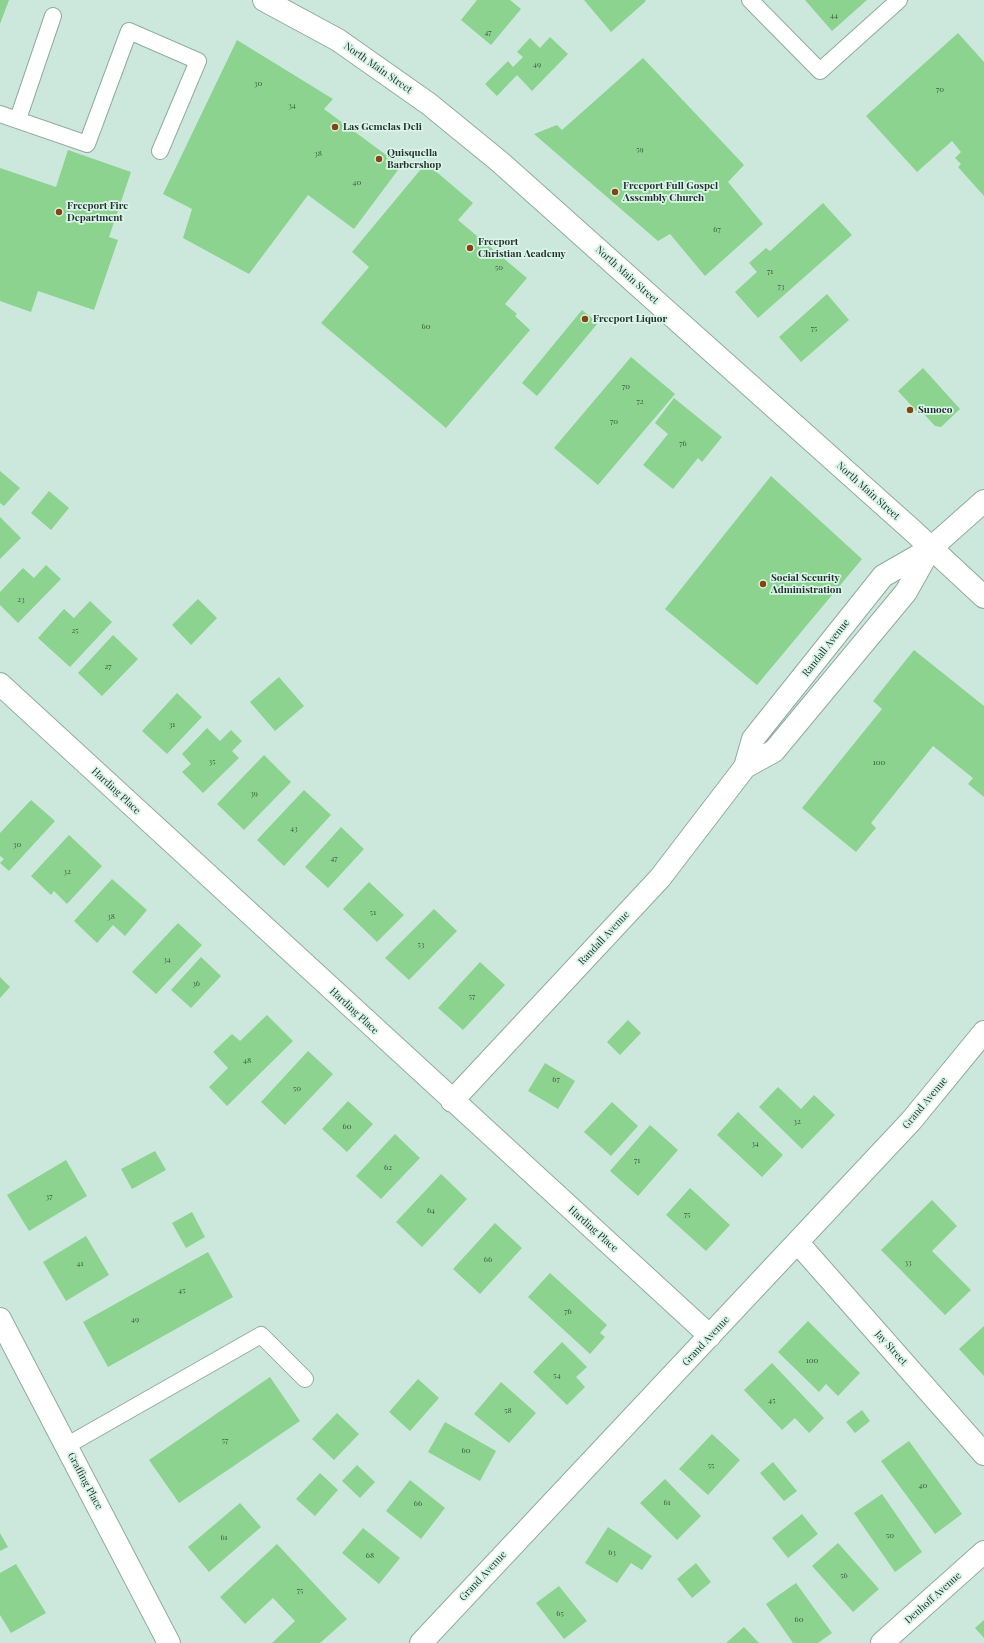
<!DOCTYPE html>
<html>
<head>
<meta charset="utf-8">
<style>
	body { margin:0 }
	canvas { display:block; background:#cce8dc }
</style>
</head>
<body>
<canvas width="984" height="1643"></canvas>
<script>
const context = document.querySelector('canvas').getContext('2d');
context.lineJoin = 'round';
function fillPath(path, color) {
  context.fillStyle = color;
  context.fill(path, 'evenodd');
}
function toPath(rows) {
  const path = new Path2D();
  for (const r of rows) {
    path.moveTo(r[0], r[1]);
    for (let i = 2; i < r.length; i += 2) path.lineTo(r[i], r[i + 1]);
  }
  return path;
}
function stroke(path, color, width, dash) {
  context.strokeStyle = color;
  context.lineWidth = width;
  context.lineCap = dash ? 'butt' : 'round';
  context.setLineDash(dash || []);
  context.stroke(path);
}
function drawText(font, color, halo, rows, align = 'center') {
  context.font = font + ' "Playfair Display",serif';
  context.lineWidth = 3.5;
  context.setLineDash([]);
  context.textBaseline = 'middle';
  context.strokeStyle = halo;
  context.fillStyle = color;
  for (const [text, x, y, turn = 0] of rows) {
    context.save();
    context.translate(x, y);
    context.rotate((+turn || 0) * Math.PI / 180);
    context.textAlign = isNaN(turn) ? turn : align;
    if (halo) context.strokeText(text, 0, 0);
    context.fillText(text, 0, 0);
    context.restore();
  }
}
fillPath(toPath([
	[0,0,9,0,0,24],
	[477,0,510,0,521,9,491,45,461,20],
	[584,0,645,0,646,1,611,32],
	[805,0,867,0,832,31],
	[958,33,984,62,984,196,958,167,961,164,955,158,961,152,952,141,917,172,866,116],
	[550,37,568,54,532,91,517,75,497,96,485,84,508,61,513,67,523,57,517,52,530,38,540,48],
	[237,40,333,99,324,109,401,166,354,229,308,195,249,274,183,238,192,209,163,194],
	[643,58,744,165,728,182,763,224,705,276,670,234,658,241,534,134,557,125,562,130],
	[68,150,131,172,109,237,118,240,94,310,38,291,31,312,0,301,0,168,56,187],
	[426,163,473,203,458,220,527,278,505,304,517,314,515,316,530,330,446,428,321,323,369,267,352,252],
	[823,203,852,235,758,318,735,292,757,272,749,263,766,248,770,251],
	[827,294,849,320,801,362,779,337],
	[582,310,598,323,537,396,522,383],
	[631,357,675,394,598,485,554,448],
	[923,368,960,409,941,427,935,426,922,412,920,415,898,391],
	[674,398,722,437,702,462,698,458,673,489,643,465,668,434,655,423],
	[0,471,20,488,4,506,0,503],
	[771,476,862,559,757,685,665,609],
	[49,491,69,508,51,530,31,513],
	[0,517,21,538,0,559],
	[46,565,61,579,18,623,0,605,0,592,23,568,34,578],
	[198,599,217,618,191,645,172,625],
	[90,601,112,622,70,667,38,638,64,609,74,618],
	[113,635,138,659,102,696,78,673],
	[914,650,984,706,984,797,968,784,973,778,933,746,871,823,876,828,856,852,802,808,882,709,873,701],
	[279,677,304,706,275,731,250,702],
	[177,693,202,717,167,754,142,731],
	[207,728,220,741,231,730,242,741,232,751,239,758,203,793,182,772,191,764,182,754],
	[264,755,291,782,244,830,217,804],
	[304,790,331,815,284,866,257,840],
	[31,800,55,821,9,871,0,863,4,859,0,856,0,833],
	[341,827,364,849,328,888,305,867],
	[69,835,102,866,67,904,54,891,51,895,31,876],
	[112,879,147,910,125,936,113,925,97,943,74,921],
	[369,882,404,915,377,942,343,909],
	[434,909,457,931,409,980,385,958],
	[178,923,202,945,156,994,132,972],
	[201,957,221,976,191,1008,171,990],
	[480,962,505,985,463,1030,438,1008],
	[0,977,10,987,0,998],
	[267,1015,293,1041,227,1106,209,1087,228,1068,213,1052,232,1034,240,1041],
	[628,1020,641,1033,620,1055,607,1042],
	[308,1051,333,1074,285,1125,261,1102],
	[545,1063,575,1081,558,1109,528,1091],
	[778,1087,801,1109,814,1095,835,1115,802,1149,759,1107],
	[348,1101,373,1124,347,1152,322,1129],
	[612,1102,638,1126,611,1156,584,1132],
	[738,1112,783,1155,762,1177,717,1135],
	[650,1125,678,1150,638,1196,610,1171],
	[395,1134,420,1158,381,1199,356,1176],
	[155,1151,166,1170,132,1189,121,1169],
	[66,1160,87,1196,29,1231,7,1195],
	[441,1174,467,1199,422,1247,396,1222],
	[690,1188,730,1225,706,1251,666,1215],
	[932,1200,957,1226,932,1251,971,1290,945,1315,881,1250],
	[192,1212,205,1237,186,1248,172,1223],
	[495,1223,522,1248,480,1294,453,1269],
	[86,1236,109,1275,66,1301,43,1262],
	[208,1252,233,1297,108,1367,83,1322],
	[550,1273,607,1325,600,1333,605,1337,590,1354,528,1297],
	[808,1321,860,1373,838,1396,826,1384,819,1392,778,1352],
	[984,1326,984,1376,959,1349],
	[562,1342,587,1367,576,1377,585,1387,567,1405,533,1372],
	[772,1363,824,1418,809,1433,795,1418,782,1430,744,1390],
	[270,1377,300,1421,179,1503,149,1460],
	[418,1379,439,1398,410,1431,389,1412],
	[501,1382,536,1413,509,1443,474,1414],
	[862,1410,870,1421,855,1433,846,1422],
	[337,1413,359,1434,334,1460,312,1439],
	[445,1422,496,1451,480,1481,428,1452],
	[712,1434,740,1460,708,1495,679,1469],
	[909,1441,962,1514,935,1534,881,1461],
	[773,1462,797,1491,784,1501,760,1473],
	[357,1465,375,1482,360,1498,342,1481],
	[320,1473,338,1490,315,1516,296,1499],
	[665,1479,701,1516,677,1540,640,1503],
	[410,1480,445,1508,421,1539,386,1511],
	[882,1494,922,1552,895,1572,854,1513],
	[240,1503,261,1527,209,1572,188,1547],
	[802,1514,818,1534,788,1558,772,1538],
	[608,1527,652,1556,642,1570,631,1563,617,1583,585,1563],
	[363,1528,400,1558,379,1584,342,1553],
	[0,1533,8,1547,0,1551],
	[838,1543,879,1589,853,1612,812,1566],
	[277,1544,347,1619,320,1643,272,1643,295,1621,273,1598,245,1624,220,1597],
	[696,1563,711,1582,692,1598,677,1579],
	[16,1564,46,1613,11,1633,0,1615,0,1573],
	[796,1583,832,1633,818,1643,793,1643,766,1604],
	[559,1586,587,1621,564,1639,536,1603],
	[984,1620,984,1638,975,1628],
	[744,1627,759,1643,726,1643]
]), '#8bd38e');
const service = toPath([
	[750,0,820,71,899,0],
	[0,114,87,144,129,31,198,61,160,151],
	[18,119,53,16],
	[66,1446,261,1335,305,1379]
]);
const minor = toPath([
	[0,684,710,1336],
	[745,767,774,751,906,592,930,549],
	[452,1101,660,878,745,767,753,739,883,576,930,549,984,501],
	[798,1243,984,1454],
	[0,1319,169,1643],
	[421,1643,911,1121,984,1032],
	[882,1643,984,1552]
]);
const secondary = toPath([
	[264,0,338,40,429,104,500,162,913,531,984,597]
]);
stroke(service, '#90aba0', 18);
stroke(minor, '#90aba0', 24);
stroke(secondary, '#90aba0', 24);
stroke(service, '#fff', 16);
stroke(minor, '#fff', 22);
stroke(secondary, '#fff', 22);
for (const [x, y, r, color] of [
	[335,127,4,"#85450d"],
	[379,159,4,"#85450d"],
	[615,192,4,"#85450d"],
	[59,212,4,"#85450d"],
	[470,248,4,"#85450d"],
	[585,319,4,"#85450d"],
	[910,410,4,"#85450d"],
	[763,584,4,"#85450d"]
]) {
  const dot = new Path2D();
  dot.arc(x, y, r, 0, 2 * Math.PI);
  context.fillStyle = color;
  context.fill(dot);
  stroke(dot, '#d9f5e9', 1.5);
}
drawText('8px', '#3e5944', null, [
	["44",834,15],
	["47",488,32],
	["49",537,64],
	["30",258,83],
	["70",940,89],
	["34",292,105],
	["59",640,149],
	["38",318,153],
	["40",357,182],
	["67",717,229],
	["50",499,267],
	["71",770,271],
	["73",781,286],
	["60",426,326],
	["75",814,328],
	["70",626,386],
	["72",640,401],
	["70",614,421],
	["76",683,443],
	["23",21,599],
	["25",75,630],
	["27",108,666],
	["31",172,724],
	["35",212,761],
	["100",879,762],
	["39",254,793],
	["43",294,828],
	["30",17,844],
	["47",334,858],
	["32",67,871],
	["51",373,912],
	["38",111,916],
	["53",421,944],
	["34",167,959],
	["36",196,983],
	["57",472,996],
	["48",247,1060],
	["67",556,1079],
	["50",297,1088],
	["32",797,1121],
	["60",347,1126],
	["34",755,1143],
	["71",637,1160],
	["62",388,1167],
	["37",49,1196],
	["64",431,1210],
	["75",687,1214],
	["66",488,1259],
	["33",908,1262],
	["41",80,1263],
	["45",182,1290],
	["76",568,1311],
	["49",135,1319],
	["100",812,1360],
	["54",557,1375],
	["45",772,1400],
	["58",508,1410],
	["57",225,1440],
	["60",466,1450],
	["55",711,1465],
	["40",923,1485],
	["61",667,1502],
	["66",418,1503],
	["50",890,1535],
	["61",224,1537],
	["63",612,1552],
	["68",370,1555],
	["56",844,1575],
	["75",300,1590],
	["65",560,1613],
	["60",799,1619]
]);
drawText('10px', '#25302b', '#d9f5e9', [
	["North Main Street",378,68,35],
	["North Main Street",627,275,42],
	["North Main Street",868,491,42],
	["Randall Avenue",826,648,-52],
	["Harding Place",116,791,43],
	["Randall Avenue",604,938,-47],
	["Harding Place",354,1011,43],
	["Grand Avenue",925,1103,-50],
	["Harding Place",593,1229,42],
	["Grand Avenue",706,1341,-47],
	["Jay Street",891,1348,48],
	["Graffing Place",85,1481,62],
	["Grand Avenue",483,1576,-47],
	["Denhoff Avenue",933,1598,-42]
]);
drawText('bold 10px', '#25302b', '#d9f5e9', [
	["Las Gemelas Deli",343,127],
	["Quisquella",387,153],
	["Barbershop",387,165],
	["Freeport Full Gospel",623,186],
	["Assembly Church",623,198],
	["Freeport Fire",67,206],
	["Department",67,218],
	["Freeport",478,242],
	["Christian Academy",478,254],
	["Freeport Liquor",593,319],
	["Sunoco",918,410],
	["Social Security",771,578],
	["Administration",771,590]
], 'left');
</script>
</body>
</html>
